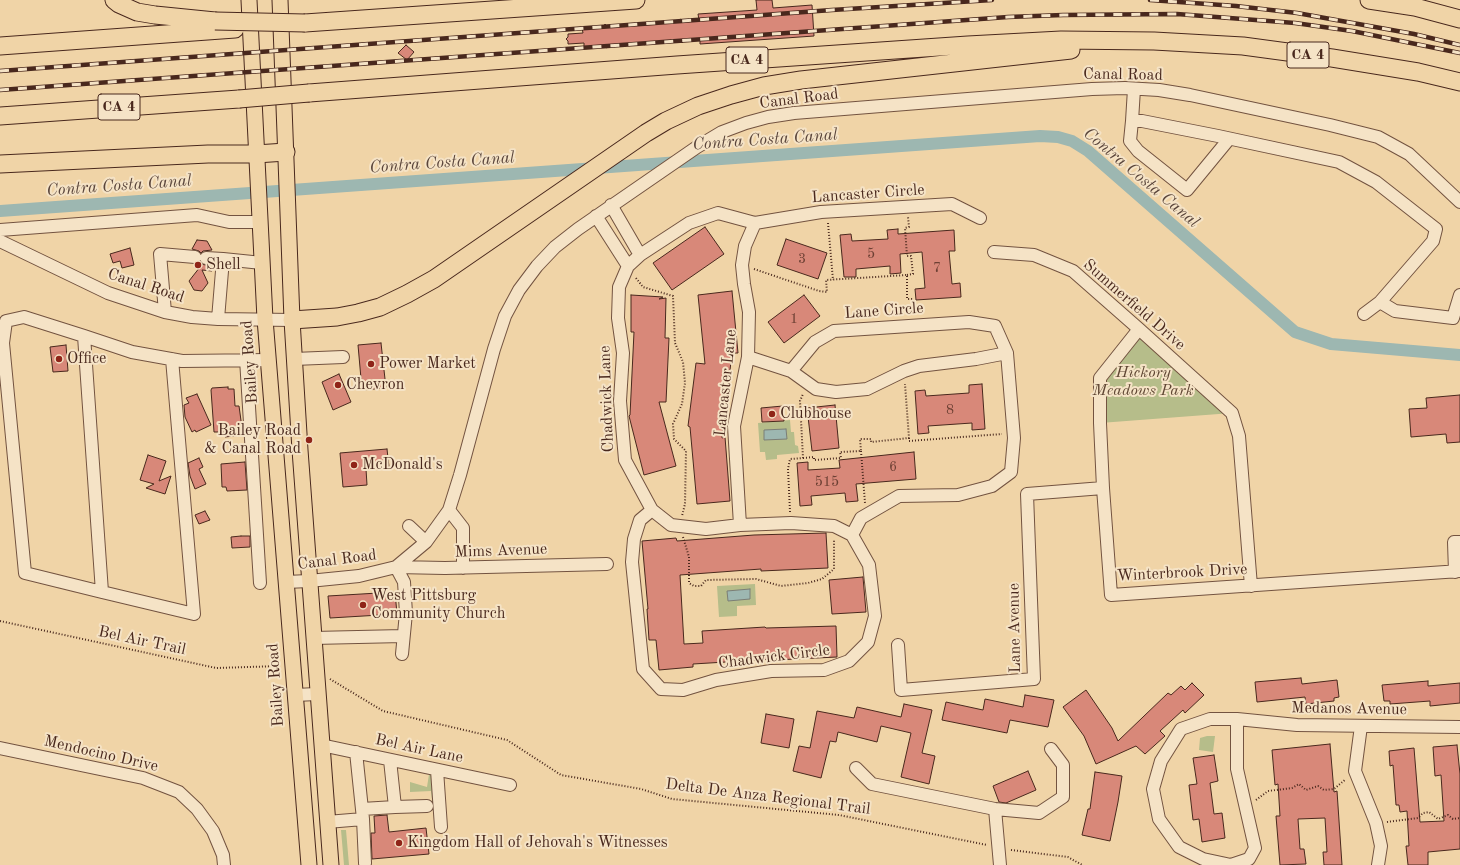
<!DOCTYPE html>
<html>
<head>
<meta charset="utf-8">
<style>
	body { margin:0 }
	canvas { display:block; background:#f0d4a7 }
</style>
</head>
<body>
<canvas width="1460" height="865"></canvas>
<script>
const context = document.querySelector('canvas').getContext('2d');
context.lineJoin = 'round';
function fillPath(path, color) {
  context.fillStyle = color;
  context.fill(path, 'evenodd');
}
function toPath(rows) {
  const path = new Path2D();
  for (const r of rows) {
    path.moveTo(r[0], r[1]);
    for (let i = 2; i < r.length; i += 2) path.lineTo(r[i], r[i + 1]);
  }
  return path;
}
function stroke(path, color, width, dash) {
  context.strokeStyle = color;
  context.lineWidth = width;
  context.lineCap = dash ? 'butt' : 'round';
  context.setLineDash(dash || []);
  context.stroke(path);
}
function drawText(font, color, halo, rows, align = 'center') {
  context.font = font + ' "Old Standard TT",serif';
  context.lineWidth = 4;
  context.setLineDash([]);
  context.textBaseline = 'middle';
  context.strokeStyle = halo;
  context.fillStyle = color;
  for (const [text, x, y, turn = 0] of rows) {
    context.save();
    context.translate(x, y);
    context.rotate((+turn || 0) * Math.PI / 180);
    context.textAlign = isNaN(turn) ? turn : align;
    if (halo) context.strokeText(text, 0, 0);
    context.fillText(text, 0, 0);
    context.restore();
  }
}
fillPath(toPath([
	[1139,329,1232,413,1100,423,1100,378],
	[790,420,791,432,794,432,795,445,798,446,799,453,777,455,777,459,766,460,765,452,760,452,758,423],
	[755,584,756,605,737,606,737,616,719,617,717,586],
	[1207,736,1215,736,1213,752,1199,750,1200,738],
	[430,768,437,770,441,827,435,828,431,791,410,792,410,782,427,787],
	[341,830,346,830,349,865,344,865]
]), '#b6bd8a');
const water = toPath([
	[786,429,787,439,764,440,764,430,786,429],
	[750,589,750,599,728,601,727,591,750,589]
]);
fillPath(water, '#9db7b1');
stroke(water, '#7b7e76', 1);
stroke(toPath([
	[0,211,1040,136,1058,137,1072,141,1088,151,1295,332,1331,344,1460,355]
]), '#9db7b1', 12);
const building = toPath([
	[756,0,772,0,773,8,812,5,814,36,700,44,700,39,684,40,682,43,680,41,647,43,644,45,642,43,609,45,607,48,604,46,584,47,584,43,568,44,568,41,566,39,568,37,568,34,583,33,582,28,603,27,605,24,607,26,641,24,643,22,645,24,678,21,680,19,683,21,699,20,698,14,757,10,756,0],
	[406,45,414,52,407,60,398,53,406,45],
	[705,227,724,254,672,290,653,263,705,227],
	[898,229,898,234,954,230,955,251,949,251,952,284,960,283,961,297,916,300,915,289,925,288,922,252,900,254,901,273,890,274,890,266,856,269,856,277,844,277,840,235,851,234,852,241,888,239,887,230,898,229],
	[786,239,827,253,818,279,777,265,786,239],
	[197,240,207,241,212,250,203,251,201,253,199,251,192,249,197,240],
	[130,248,134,265,122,268,120,261,113,263,110,254,130,248],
	[200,262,202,264,209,266,212,271,202,270,208,283,202,291,194,290,189,281,200,267,198,264,200,262],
	[732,291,738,353,732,353,722,438,725,437,730,501,697,504,690,427,688,426,696,363,705,364,698,295,732,291],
	[631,295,663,297,659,299,666,298,665,338,669,338,666,402,659,402,676,466,644,475,629,416,630,415,634,332,631,332,631,295],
	[804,295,820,316,784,343,768,322,804,295],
	[381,343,386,388,362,390,358,345,381,343],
	[66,345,68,371,53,372,50,347,66,345],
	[339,374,351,402,333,410,322,382,339,374],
	[982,384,985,429,972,430,972,423,928,426,929,433,918,434,915,391,925,390,926,396,969,393,969,385,982,384],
	[228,387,228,389,234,389,235,406,239,406,243,435,225,437,225,432,214,432,211,390,212,388,228,387],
	[197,394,211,425,196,432,195,430,192,432,185,417,184,405,189,403,186,398,197,394],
	[1460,395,1460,442,1447,443,1446,434,1411,437,1409,409,1427,408,1426,398,1460,395],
	[835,405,839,448,812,451,807,408,835,405],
	[783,406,784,421,762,422,761,408,783,406],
	[387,449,389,467,366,469,367,485,343,487,340,453,387,449],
	[914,452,916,479,856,484,858,501,846,502,845,493,811,496,812,505,800,506,797,463,808,462,808,470,840,468,839,460,914,452],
	[148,455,166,461,159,481,171,476,165,494,146,488,154,484,140,480,148,455],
	[199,458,203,467,199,469,206,484,195,489,190,476,188,463,199,458],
	[245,462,247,490,227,491,226,487,222,487,221,464,245,462],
	[205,511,210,520,199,524,195,515,205,511],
	[826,533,828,568,761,571,761,569,680,575,684,644,703,643,702,631,765,627,766,628,836,626,837,657,775,660,775,659,693,664,693,667,659,670,656,640,649,640,647,609,648,609,642,541,676,538,677,541,754,535,826,533],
	[241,536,250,536,250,547,232,548,231,537,241,536],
	[863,577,866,612,832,614,829,580,863,577],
	[395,592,397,614,330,618,328,596,395,592],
	[1301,678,1302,684,1337,680,1339,697,1334,698,1334,701,1306,704,1305,697,1257,702,1255,682,1301,678],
	[1428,681,1428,686,1460,683,1460,703,1430,706,1430,701,1390,704,1390,701,1384,701,1382,685,1428,681],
	[1192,683,1204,695,1185,713,1183,710,1160,731,1165,736,1145,754,1136,746,1096,764,1084,736,1063,707,1086,690,1112,728,1118,741,1168,693,1171,695,1181,686,1185,690,1192,683],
	[1025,695,1054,700,1048,727,1010,720,1007,733,942,720,946,702,983,710,985,699,1023,707,1025,695],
	[904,704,932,710,922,753,935,756,929,784,901,777,911,733,881,726,877,742,838,732,836,742,830,741,821,778,793,771,799,746,810,748,817,711,854,718,857,707,901,717,904,704],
	[766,714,794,719,789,748,761,743,766,714],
	[1330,744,1334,792,1337,791,1342,865,1324,865,1323,852,1327,852,1325,818,1298,819,1300,849,1304,849,1306,864,1280,865,1276,816,1280,816,1278,784,1275,785,1272,750,1330,744],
	[1457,745,1460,774,1460,849,1428,852,1428,865,1408,865,1406,846,1409,846,1407,811,1400,812,1399,805,1396,805,1393,765,1390,766,1389,751,1414,748,1420,822,1444,821,1441,775,1435,776,1433,747,1457,745],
	[1214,755,1218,781,1210,783,1214,814,1222,813,1225,838,1202,842,1199,819,1193,820,1189,785,1197,784,1193,758,1214,755],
	[1028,771,1036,790,1006,803,999,802,993,786,1028,771],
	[1095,772,1122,776,1118,802,1110,841,1082,835,1088,809,1090,809,1095,772],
	[387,815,389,832,426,828,429,854,372,859,371,833,375,833,374,816,387,815]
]);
fillPath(building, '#d88879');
stroke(building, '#49281d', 1);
const minor = toPath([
	[1132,121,1134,89],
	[1229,139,1187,190,1138,151,1130,141,1132,121,1142,121,1218,136,1339,162,1376,182,1436,229,1433,241,1380,302,1395,311,1453,318,1460,295],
	[611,205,640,255],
	[596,216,628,266],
	[0,230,197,215,229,222,260,222],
	[0,241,108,293,165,312,192,317,218,319,292,320],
	[994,252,1034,255,1073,271,1139,329,1232,413,1239,436,1251,586],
	[206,258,223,259],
	[165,312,160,254,195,257],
	[1364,314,1380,302],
	[218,319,223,259,262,263],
	[1139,329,1100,378,1100,423,1103,488,1111,595,1460,571],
	[84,336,102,592,25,573,3,343,6,321,24,317,84,336,132,352,182,361,268,360],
	[748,357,791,371,816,389,836,392,867,389,904,371,919,366,976,359,1007,353],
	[246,359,260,583],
	[294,359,343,357],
	[791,371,815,342,834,331,969,322,995,326,1007,353,1014,438,1011,472,992,486,958,495,899,496,861,518,852,535],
	[449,510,463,528,463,568],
	[652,510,640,520,634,539,632,562,643,669,661,689,683,690,716,680,771,671,824,670,849,661,868,642,875,616,869,565,852,535],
	[740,525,734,426,748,357,749,312,744,284,742,265,745,246,755,223],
	[409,526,426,542],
	[852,535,834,526,791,523,740,525,706,529,671,525,652,510,625,460,620,401,623,353,618,318,619,287,628,266,640,255,689,223,718,213,755,223,821,212,952,204,980,218],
	[396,567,445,568,607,564],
	[396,567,404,582,406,613,402,654],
	[1455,572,1454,542,1460,542],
	[286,582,309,581,359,576,396,567,426,542,449,510,460,475,494,349,505,316,519,290,537,266,555,247,578,229,697,147,722,132,746,123,768,117,794,113,1092,89,1125,88,1159,90,1190,95,1330,125,1378,137,1409,154,1460,202],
	[102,592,194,614,172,359],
	[313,638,403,636],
	[898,645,901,690,1034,679,1027,494,1103,488],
	[295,695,317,694],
	[1237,719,1237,769,1255,848,1249,859,1231,865,1203,859,1179,847,1159,819,1153,789,1161,761,1181,729,1210,719,1237,719,1297,725,1460,727],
	[1361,726,1355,771,1376,823,1381,846,1378,865],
	[321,745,510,785],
	[0,748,143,778,179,792,197,809,213,831,223,855,224,865],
	[856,768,872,784,995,809,1039,813,1063,797,1063,765,1051,749],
	[437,770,441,827],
	[395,807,427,806],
	[362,809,395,807,390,760],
	[995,809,1000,865],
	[363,819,365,863],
	[327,822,363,819,356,752]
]);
const major = toPath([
	[249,0,265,319,309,865],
	[280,0,292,320,300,450,331,865]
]);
const highway = toPath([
	[114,0,119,4,137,12,155,15,215,21],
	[1369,0,1415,7,1460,19],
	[305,23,636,0],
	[0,46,235,29],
	[309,93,677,65,968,45,1061,40,1154,41,1243,46,1332,58,1418,72,1460,82],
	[0,116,239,99],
	[0,164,208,154,256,154,286,152],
	[292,320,337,317,358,313,380,307,407,294,434,279,646,133,666,121,698,106,731,95,764,86,801,80,1071,50]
]);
stroke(minor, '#735340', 14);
stroke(major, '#49281d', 17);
stroke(highway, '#49281d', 19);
stroke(toPath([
	[828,223,833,280],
	[754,269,819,291,827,292,826,280,907,275,907,299,913,299,914,314],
	[907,275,913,274,911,256,907,256,905,228,909,227,908,217],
	[636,278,643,287,673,296,675,343,683,362,685,383,682,404,673,424,674,439,686,451,685,504,682,516],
	[909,438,909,441,1002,434],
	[861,451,865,503],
	[803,458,814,457,814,460,841,458,840,452,861,451,860,439,871,439,871,442,909,438,905,384],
	[790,512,788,469,790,459,803,458,800,401,803,394],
	[683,537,689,557,689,583,694,586,701,586,706,580,756,579,781,586,808,583,822,579,834,569,834,539],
	[0,621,216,668,280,666],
	[330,679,383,711,507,740,561,775,641,789,672,799,839,815,987,845],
	[1256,800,1268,791,1292,788,1299,784,1306,790,1318,786,1324,790,1334,789,1346,779],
	[1387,822,1418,818,1423,813,1429,812,1438,819,1448,815,1453,819,1460,818],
	[1011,850,1068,857,1082,865]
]), '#49281d', 2, [1, 2]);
stroke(minor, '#f5e3c6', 12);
stroke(major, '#f0d4a7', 15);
stroke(highway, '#f0d4a7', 17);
const rail = toPath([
	[1150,0,1236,6,1297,13,1414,34,1460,45],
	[0,71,832,10,992,0],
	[0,90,1008,17,1063,15,1177,14,1295,23,1352,31,1460,53]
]);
stroke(rail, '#49281d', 4.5);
stroke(rail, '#f5e3c6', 3, [9]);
const highwayBridge = toPath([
	[215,21,305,23],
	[239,99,309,93]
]);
stroke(highwayBridge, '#49281d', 19, []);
stroke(highwayBridge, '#f0d4a7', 17);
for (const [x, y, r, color] of [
	[198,265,4,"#8f2418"],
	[59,359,4,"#8f2418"],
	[371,364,4,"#8f2418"],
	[338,385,4,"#8f2418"],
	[772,414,4,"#8f2418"],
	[309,440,4,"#8f2418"],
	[354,465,4,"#8f2418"],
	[363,605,4,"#8f2418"],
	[399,843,4,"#8f2418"]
]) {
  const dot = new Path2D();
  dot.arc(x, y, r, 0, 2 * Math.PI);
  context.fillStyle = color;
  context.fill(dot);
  stroke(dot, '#f5e3c6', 1.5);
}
drawText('14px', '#6d4034', null, [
	["5",871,254],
	["3",802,259],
	["7",937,268],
	["1",794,319],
	["8",950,410],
	["6",893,467],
	["515",827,482]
]);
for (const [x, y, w] of [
	[1308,55,42],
	[747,60,42],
	[119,107,42]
]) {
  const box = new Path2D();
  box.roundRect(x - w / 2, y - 13, w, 26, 3);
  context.fillStyle = '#f5e3c6';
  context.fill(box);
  stroke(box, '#49281d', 1);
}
drawText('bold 15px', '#49281d', null, [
	["CA 4",1308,55],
	["CA 4",747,60],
	["CA 4",119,107]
]);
drawText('16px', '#49281d', '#f5e3c6', [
	["Canal Road",1123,75,1],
	["Canal Road",799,99,-7],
	["Lancaster Circle",868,194,-4],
	["Canal Road",146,286,18],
	["Summerfield Drive",1134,305,41],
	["Lane Circle",884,311,-4],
	["Bailey Road",250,362,-94],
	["Lancaster Lane",726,383,-84],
	["Chadwick Lane",607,399,-92],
	["Mims Avenue",501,551,-2],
	["Canal Road",337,560,-7],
	["Winterbrook Drive",1182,573,-3],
	["Lane Avenue",1015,628,-91],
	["Bel Air Trail",142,641,12],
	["Chadwick Circle",774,657,-7],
	["Bailey Road",276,685,-94],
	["Medanos Avenue",1349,709,1],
	["Bel Air Lane",419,749,12],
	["Mendocino Drive",101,754,13],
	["Delta De Anza Regional Trail",768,797,7]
]);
drawText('16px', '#49281d', '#f5e3c6', [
	["Shell",206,265],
	["Office",67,359],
	["Power Market",379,364],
	["Chevron",346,385],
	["Clubhouse",780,414],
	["Bailey Road",301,431,"right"],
	["& Canal Road",301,449,"right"],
	["McDonald's",362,465],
	["West Pittsburg",371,596],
	["Community Church",371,614],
	["Kingdom Hall of Jehovah's Witnesses",407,843]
], 'left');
drawText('italic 16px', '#5f4633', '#f5e3c6', [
	["Hickory",1143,373],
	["Meadows Park",1143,391]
]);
drawText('italic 17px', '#5a453b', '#f5e3c6', [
	["Contra Costa Canal",765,140,-4],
	["Contra Costa Canal",442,163,-4],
	["Contra Costa Canal",1141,178,40],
	["Contra Costa Canal",119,186,-4]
]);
</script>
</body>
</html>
